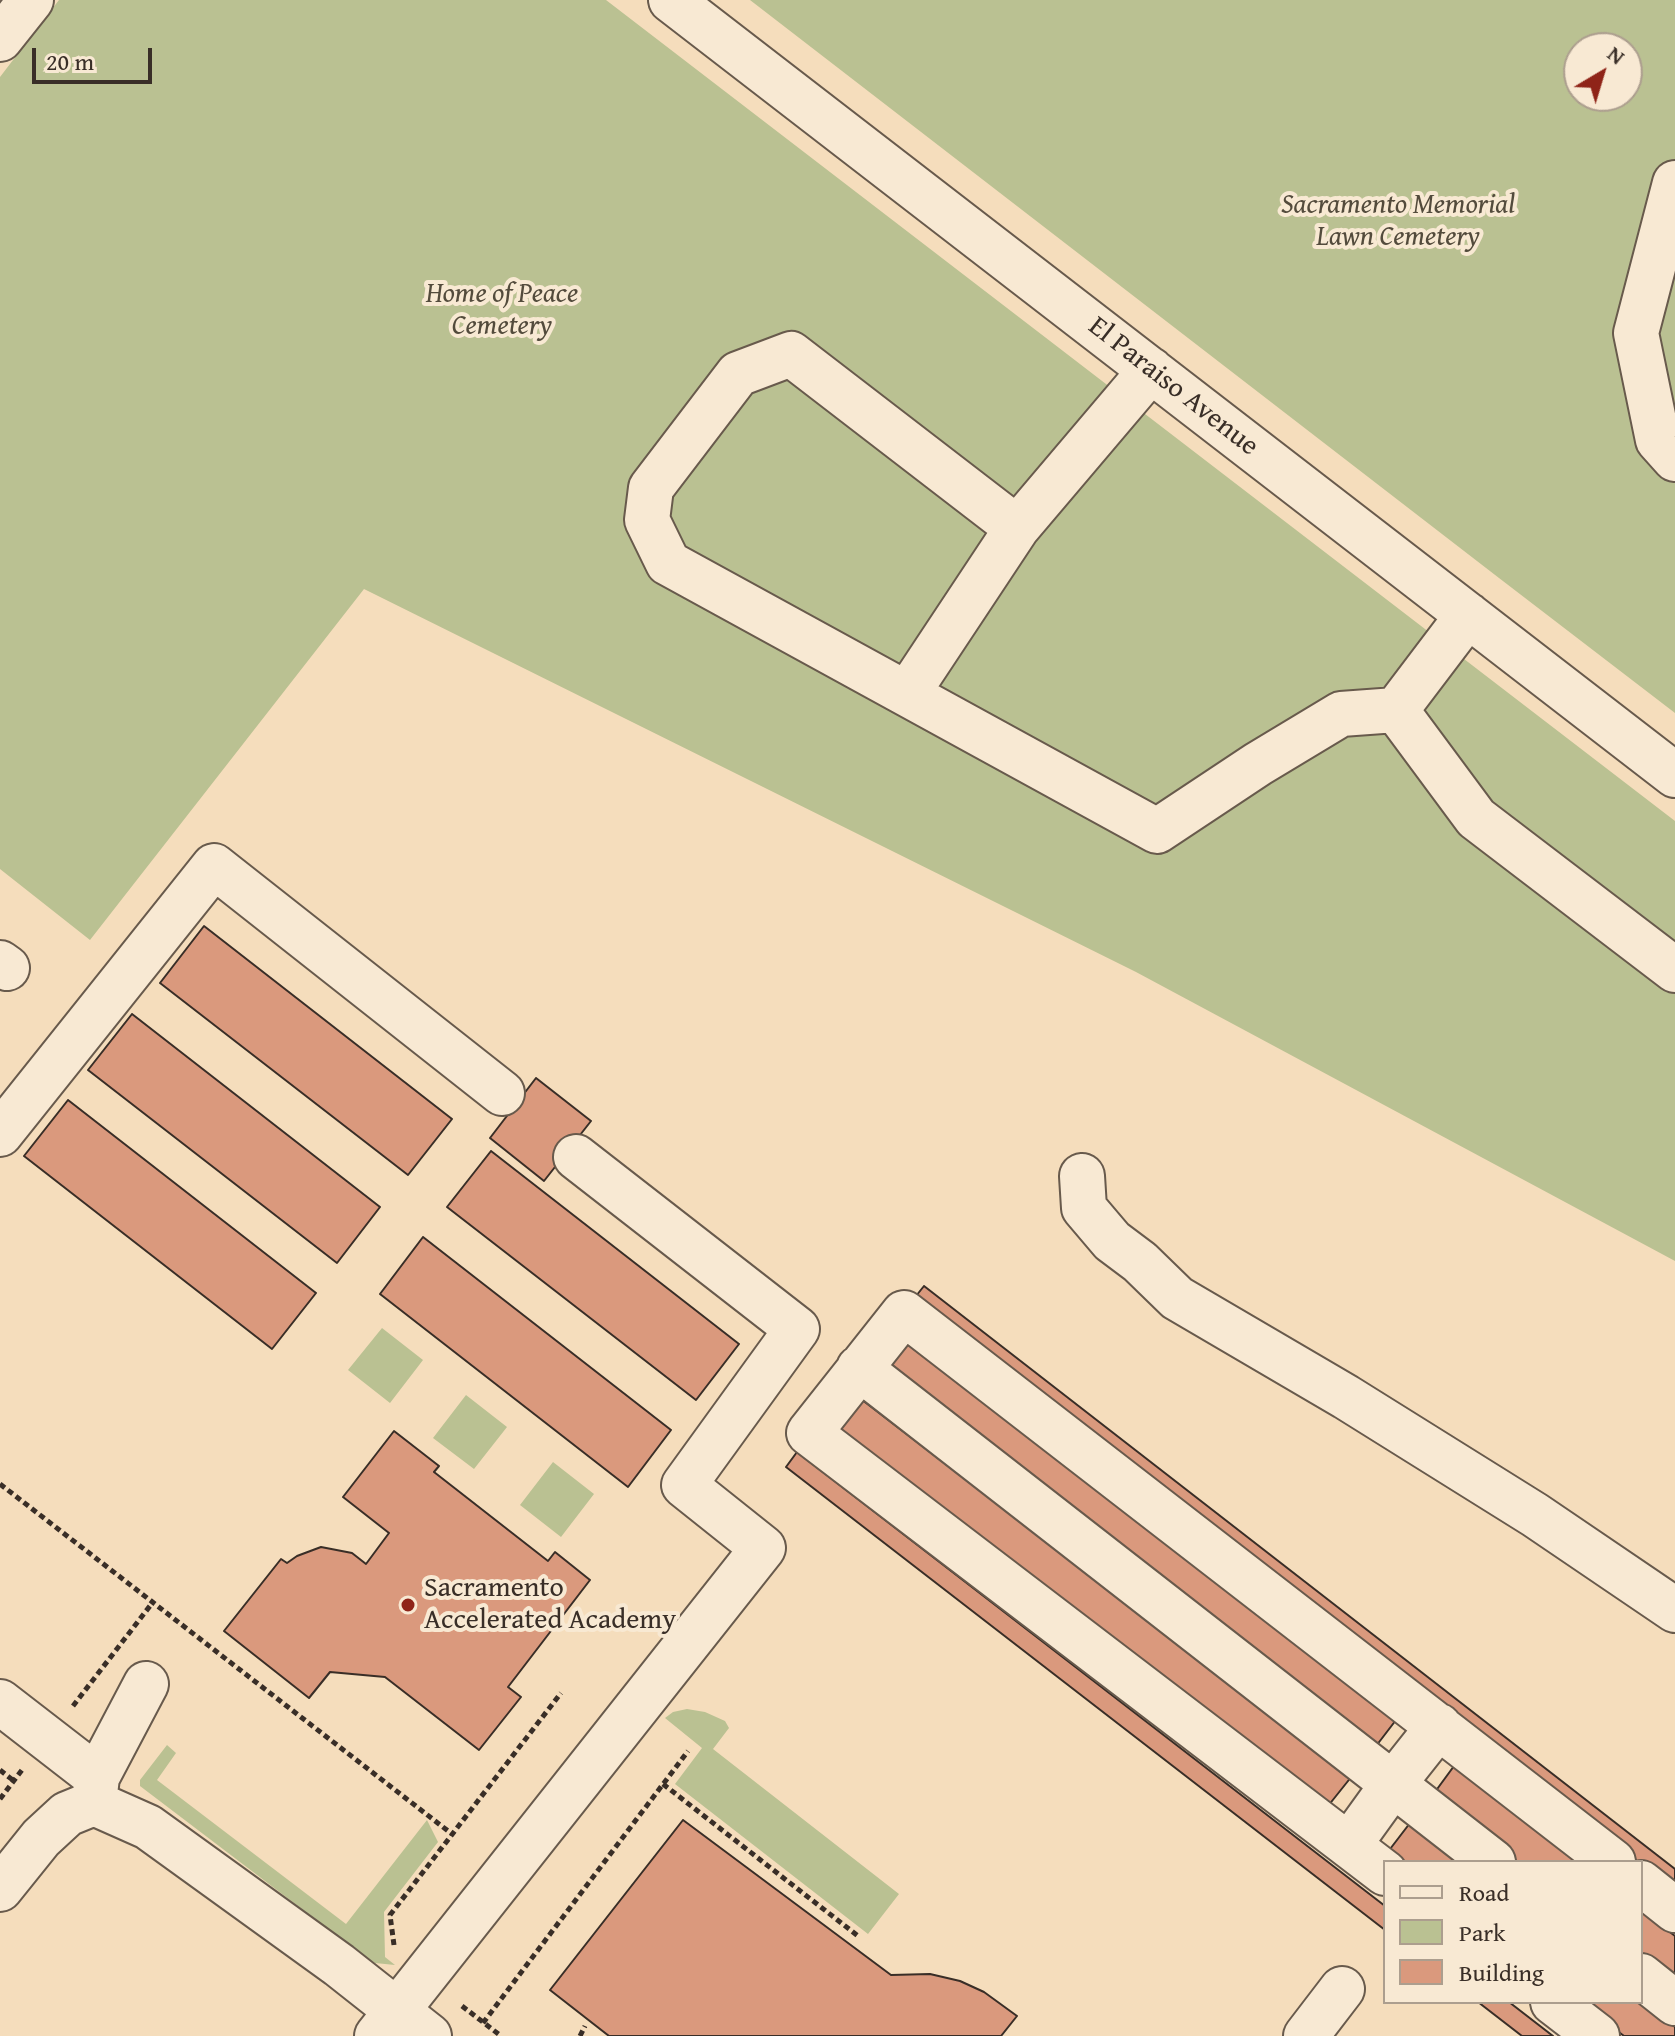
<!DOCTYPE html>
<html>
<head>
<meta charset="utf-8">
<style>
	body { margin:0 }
	#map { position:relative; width:1675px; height:2036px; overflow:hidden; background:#f5ddbc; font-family:"Gentium Book Plus",serif }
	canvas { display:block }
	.legend { position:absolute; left:1383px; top:1860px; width:260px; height:144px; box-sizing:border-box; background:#f8e9d3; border:2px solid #ac9e8e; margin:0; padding:10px 14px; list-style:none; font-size:24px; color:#392e27 }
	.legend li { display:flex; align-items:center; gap:16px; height:40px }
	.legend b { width:40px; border:2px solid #ac9e8e }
	.north { position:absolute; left:1563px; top:32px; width:80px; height:80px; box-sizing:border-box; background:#f8e9d3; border:2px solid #ac9e8e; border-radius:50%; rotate:38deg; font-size:22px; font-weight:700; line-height:32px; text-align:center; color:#392e27 }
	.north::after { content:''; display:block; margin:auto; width:28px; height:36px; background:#8f2418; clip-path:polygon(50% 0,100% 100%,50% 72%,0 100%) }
	.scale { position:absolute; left:32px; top:48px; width:120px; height:36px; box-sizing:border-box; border:4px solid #392e27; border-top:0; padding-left:10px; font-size:24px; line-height:28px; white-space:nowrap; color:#392e27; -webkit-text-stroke:6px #f8e9d3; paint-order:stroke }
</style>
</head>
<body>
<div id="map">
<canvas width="1675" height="2036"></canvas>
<ul class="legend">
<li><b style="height:10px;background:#f8e9d3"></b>Road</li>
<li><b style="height:22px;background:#bac192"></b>Park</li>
<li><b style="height:22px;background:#da997d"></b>Building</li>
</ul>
<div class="north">N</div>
<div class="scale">20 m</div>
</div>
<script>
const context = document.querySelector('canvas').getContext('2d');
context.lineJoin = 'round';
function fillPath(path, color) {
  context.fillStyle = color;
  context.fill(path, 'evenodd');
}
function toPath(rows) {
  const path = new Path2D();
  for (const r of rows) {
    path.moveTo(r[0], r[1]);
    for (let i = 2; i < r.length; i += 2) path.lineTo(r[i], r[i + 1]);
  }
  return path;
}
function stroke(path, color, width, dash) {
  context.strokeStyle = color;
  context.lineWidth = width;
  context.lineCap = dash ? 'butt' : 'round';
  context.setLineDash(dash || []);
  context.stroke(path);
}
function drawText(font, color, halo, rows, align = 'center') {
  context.font = font + ' "Gentium Book Plus",serif';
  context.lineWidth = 8;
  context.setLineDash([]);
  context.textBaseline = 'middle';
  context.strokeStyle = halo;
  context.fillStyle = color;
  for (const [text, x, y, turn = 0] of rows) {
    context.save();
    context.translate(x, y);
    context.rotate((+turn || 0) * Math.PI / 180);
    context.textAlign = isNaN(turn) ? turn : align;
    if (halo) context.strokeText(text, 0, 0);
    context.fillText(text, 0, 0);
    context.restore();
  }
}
fillPath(toPath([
	[59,0,606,0,1675,821,1675,1261,1136,972,364,589,90,940,0,869,0,77],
	[750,0,1675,0,1675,713,1499,578],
	[1579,48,1627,48,1627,96,1579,96],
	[382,1328,423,1360,390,1403,348,1370],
	[466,1395,507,1427,474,1469,433,1438],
	[553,1462,594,1494,561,1537,520,1505],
	[687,1709,705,1712,725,1721,729,1728,713,1749,899,1894,868,1934,675,1784,702,1748,665,1718,673,1712],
	[167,1745,176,1753,157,1780,346,1924,427,1820,438,1842,384,1912,385,1957,395,1965,375,1963,365,1957,140,1786,140,1780]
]), '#bac192');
const building = toPath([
	[204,926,452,1119,408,1175,160,983,204,926],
	[132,1014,380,1207,337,1263,88,1070,132,1014],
	[536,1078,591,1121,544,1181,490,1138,536,1078],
	[68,1100,316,1293,272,1349,24,1156,68,1100],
	[491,1151,739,1344,696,1400,447,1207,491,1151],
	[423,1237,671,1430,628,1487,380,1294,423,1237],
	[924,1286,1675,1869,1675,1891,1641,1862,1637,1862,912,1301,924,1286],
	[906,1343,1396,1720,1373,1750,882,1373,906,1343],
	[861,1399,1352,1776,1328,1806,838,1429,861,1399],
	[394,1431,439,1466,434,1472,548,1561,555,1552,590,1580,508,1687,521,1697,479,1750,385,1677,330,1672,309,1698,224,1631,281,1559,287,1563,297,1556,321,1547,352,1553,366,1564,389,1533,343,1497,394,1431],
	[797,1452,1385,1906,1385,1930,786,1467,797,1452],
	[1454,1766,1579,1862,1518,1862,1432,1796,1454,1766],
	[683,1820,891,1975,930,1974,960,1981,984,1992,1017,2016,1001,2036,609,2036,550,1990,683,1820],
	[1410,1823,1461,1862,1399,1862,1387,1853,1410,1823],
	[1641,1910,1675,1936,1675,1983,1641,1957,1641,1910],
	[1641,2001,1675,2027,1675,2036,1624,2036,1580,2002,1641,2001],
	[1478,2002,1509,2002,1553,2036,1522,2036,1478,2002]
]);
fillPath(building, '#da997d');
stroke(building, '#392e27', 2);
const minor = toPath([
	[671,0,1675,775],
	[0,39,31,0],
	[1675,183,1636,333,1658,440,1675,459],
	[1151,370,1017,528,791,354,738,374,651,488,647,520,668,563,1157,831,1258,764,1341,714,1396,710],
	[1468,615,1396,710,1476,818,1675,970],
	[907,694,1017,528],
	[0,963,7,968],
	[0,1134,214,866,502,1093],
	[1082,1176,1084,1208,1112,1241,1140,1262,1177,1298,1346,1397,1535,1515,1675,1610],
	[859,1368,1493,1862],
	[0,1702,97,1777],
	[94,1803,97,1777,146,1684],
	[1349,1845,1393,1784,1439,1726],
	[1385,1873,809,1433,904,1313,1613,1862],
	[1641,1883,1675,1910],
	[0,1889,41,1838,67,1814,94,1803,148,1827,339,1965,429,2036],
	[1641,1976,1675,2003],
	[1553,2002,1597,2036],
	[377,2036,763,1548,684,1485,797,1329,576,1157],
	[1306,2036,1342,1989]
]);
stroke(minor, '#685a4c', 48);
stroke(toPath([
	[0,1484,452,1834],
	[73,1706,153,1602],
	[0,1770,14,1781],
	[663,1784,858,1936],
	[0,1799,22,1770],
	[394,1945,390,1915,561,1693],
	[462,2006,501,2036],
	[483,2023,688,1751],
	[580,2036,585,2026]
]), '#392e27', 5, [6, 4]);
stroke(minor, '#f8e9d3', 44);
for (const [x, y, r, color] of [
	[408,1605,8,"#8f2418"]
]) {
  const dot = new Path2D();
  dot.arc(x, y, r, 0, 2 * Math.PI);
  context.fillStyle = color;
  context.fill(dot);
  stroke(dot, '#f8e9d3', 3);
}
drawText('italic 28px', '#534b3c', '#f8e9d3', [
	["Sacramento Memorial",1398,206],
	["Lawn Cemetery",1398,238],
	["Home of Peace",502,295],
	["Cemetery",502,327]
]);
drawText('28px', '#392e27', '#f8e9d3', [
	["El Paraiso Avenue",1173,387,38]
]);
drawText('28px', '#392e27', '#f8e9d3', [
	["Sacramento",424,1589],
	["Accelerated Academy",424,1621]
], 'left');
</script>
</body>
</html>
